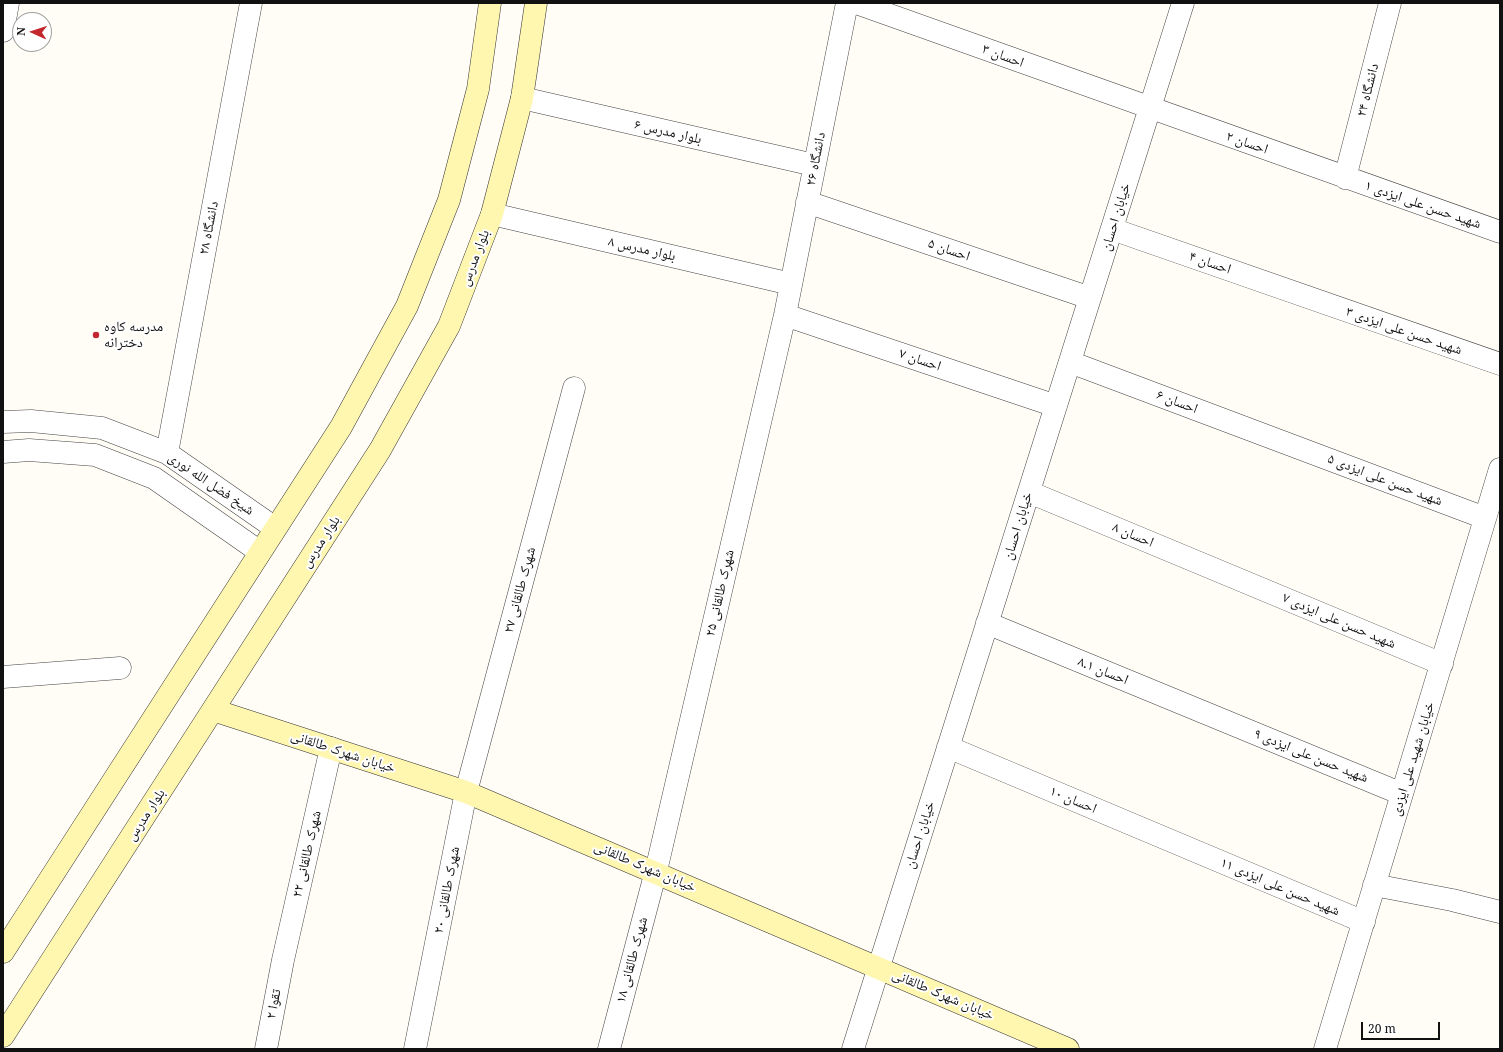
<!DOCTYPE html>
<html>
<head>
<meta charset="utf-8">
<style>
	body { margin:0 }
	#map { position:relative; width:1503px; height:1052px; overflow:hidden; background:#fffdf5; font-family:"Noto Serif",serif }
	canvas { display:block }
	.frame { position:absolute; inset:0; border:4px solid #111; pointer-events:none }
	.north { position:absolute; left:12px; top:12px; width:40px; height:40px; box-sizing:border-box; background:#fff; border:1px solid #a0a0a0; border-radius:50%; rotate:273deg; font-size:11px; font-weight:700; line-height:16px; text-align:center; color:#111 }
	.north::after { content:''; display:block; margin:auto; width:14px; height:18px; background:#c4262e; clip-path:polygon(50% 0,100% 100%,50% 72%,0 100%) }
	.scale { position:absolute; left:1361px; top:1022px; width:79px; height:18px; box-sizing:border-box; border:2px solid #111; border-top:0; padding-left:5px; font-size:12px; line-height:14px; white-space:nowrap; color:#111; -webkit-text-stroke:3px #fff; paint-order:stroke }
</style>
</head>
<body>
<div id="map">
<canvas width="1503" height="1052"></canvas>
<div class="frame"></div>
<div class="north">N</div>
<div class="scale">20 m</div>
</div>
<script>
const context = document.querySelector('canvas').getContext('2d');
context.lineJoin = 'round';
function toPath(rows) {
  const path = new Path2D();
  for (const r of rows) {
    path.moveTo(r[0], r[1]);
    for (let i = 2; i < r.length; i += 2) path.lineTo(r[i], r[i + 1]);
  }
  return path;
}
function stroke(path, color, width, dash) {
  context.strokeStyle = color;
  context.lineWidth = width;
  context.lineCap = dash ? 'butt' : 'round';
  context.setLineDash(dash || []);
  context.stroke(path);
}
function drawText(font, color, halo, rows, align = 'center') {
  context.font = font + ' "Noto Serif","Noto Naskh Arabic",serif';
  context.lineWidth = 4;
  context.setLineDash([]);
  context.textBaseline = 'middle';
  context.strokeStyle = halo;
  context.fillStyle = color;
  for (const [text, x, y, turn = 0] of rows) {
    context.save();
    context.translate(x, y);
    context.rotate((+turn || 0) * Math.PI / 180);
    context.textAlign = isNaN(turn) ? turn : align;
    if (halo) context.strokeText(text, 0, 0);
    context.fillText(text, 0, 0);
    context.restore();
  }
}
const street = toPath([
	[856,3,1500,232],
	[3,31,8,3],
	[522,98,814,165],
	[1345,178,1390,3],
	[807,202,1090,298],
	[492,214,791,284],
	[1112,229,1500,364],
	[785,315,1056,406],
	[1070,362,1485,518],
	[3,422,31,421,102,428,167,453,275,528],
	[3,452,29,450,95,455,154,478,260,552],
	[167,453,251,3],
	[1029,492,1442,664],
	[987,623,1402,794],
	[3,677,120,668],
	[948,747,1364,922],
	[1374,885,1452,900,1500,912],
	[266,1049,283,960,331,748],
	[415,1049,466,792,574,388],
	[609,1049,656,871,785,315,847,3],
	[853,1049,1183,3],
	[1325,1049,1500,469]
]);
const secondary = toPath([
	[213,710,466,792,1068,1049],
	[3,952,341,427,407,306,449,200,478,89,490,3],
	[3,1036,380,450,449,326,492,214,522,98,536,3]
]);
stroke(street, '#444', 23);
stroke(secondary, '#333', 23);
stroke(street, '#fff', 22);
stroke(secondary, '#fff6b0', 22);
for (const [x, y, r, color] of [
	[96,335,4,"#c4262e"]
]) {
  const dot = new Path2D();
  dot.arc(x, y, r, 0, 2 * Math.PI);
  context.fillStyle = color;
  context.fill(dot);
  stroke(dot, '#fff', 1.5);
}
drawText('14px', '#111', '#fff', [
	["احسان ۳",1003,56,20],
	["دانشگاه ۲۴",1368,90,-76],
	["بلوار مدرس ۶",668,132,13],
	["احسان ۲",1247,143,19],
	["دانشگاه ۲۶",816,159,-79],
	["شهید حسن علی ایزدی ۱",1423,205,19],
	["خیابان احسان",1116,217,-73],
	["دانشگاه ۲۸",209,228,-79],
	["بلوار مدرس ۸",642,249,13],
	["احسان ۵",949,250,19],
	["بلوار مدرس",475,258,-69],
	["احسان ۴",1210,263,19],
	["شهید حسن علی ایزدی ۳",1404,331,19],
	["احسان ۷",920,360,19],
	["احسان ۶",1177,402,21],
	["شهید حسن علی ایزدی ۵",1385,480,21],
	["شیخ فضل الله نوری",211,484,34],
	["خیابان احسان",1018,526,-73],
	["احسان ۸",1133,535,23],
	["بلوار مدرس",321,542,-57],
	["شهرک طالقانی ۲۷",520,590,-75],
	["شهرک طالقانی ۲۵",720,593,-77],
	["شهید حسن علی ایزدی ۷",1339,621,23],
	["احسان ۸.۱",1103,671,22],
	["خیابان شهرک طالقانی",343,752,18],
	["شهید حسن علی ایزدی ۹",1311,756,22],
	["خیابان شهید علی ایزدی",1413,759,-73],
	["احسان ۱۰",1073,800,23],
	["بلوار مدرس",146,815,-57],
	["خیابان احسان",920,835,-72],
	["شهرک طالقانی ۲۲",307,854,-77],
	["خیابان شهرک طالقانی",645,867,23],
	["شهید حسن علی ایزدی ۱۱",1280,887,23],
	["شهرک طالقانی ۲۰",447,890,-79],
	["شهرک طالقانی ۱۸",632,960,-75],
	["خیابان شهرک طالقانی",943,995,23],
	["تقوا ۲",274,1004,-79]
]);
drawText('14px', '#111', '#fff', [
	["مدرسه کاوه",104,327],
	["دخترانه",104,343]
], 'left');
</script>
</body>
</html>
